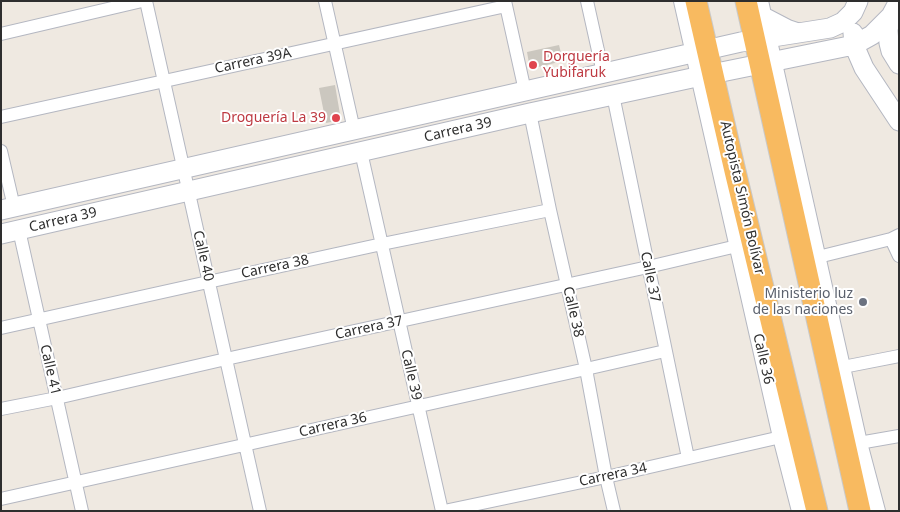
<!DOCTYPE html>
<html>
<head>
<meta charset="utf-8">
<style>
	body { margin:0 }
	#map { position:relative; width:900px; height:512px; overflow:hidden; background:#efe9e1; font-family:"Noto Sans",sans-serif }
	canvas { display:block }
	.frame { position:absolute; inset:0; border:2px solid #2e2e2e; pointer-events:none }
</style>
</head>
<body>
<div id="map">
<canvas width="900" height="512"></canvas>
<div class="frame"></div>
</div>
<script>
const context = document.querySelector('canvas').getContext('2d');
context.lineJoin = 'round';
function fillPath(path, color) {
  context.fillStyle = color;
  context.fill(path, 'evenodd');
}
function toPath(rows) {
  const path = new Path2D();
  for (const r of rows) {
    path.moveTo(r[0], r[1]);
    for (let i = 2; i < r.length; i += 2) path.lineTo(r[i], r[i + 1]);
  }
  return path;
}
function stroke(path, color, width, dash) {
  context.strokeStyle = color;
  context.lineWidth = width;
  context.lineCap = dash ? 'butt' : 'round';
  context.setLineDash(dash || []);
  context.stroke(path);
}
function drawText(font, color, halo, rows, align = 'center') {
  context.font = font + ' "Noto Sans",sans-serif';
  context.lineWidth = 4;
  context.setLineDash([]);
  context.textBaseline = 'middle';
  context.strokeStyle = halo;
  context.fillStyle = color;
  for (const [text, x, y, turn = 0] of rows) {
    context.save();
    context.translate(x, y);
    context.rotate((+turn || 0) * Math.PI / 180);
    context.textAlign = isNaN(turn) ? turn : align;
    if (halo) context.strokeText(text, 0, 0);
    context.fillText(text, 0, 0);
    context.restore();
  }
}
fillPath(toPath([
	[559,45,563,61,530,69,527,52],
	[335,85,341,120,326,123,319,88]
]), '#cbc7bf');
const minor = toPath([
	[146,1,260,511],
	[325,1,354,130],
	[505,1,525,91],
	[587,1,603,73],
	[1,34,142,1],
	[613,95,688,458],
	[530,113,550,210,586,369,606,477,614,511],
	[1,117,506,6],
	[1,151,14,207],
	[361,152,442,511],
	[19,230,82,511],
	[891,239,899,256],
	[818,257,891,239,899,235],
	[1,328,208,282,382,244,550,210],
	[843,367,899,356],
	[1,409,57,398,226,359,648,267,737,246],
	[859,443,899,436],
	[1,499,586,369,665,351],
	[444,511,606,477,781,437]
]);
const tertiary = toPath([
	[682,1,781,437,800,511],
	[760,1,859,443,877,511],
	[758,11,763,15,788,28,803,33]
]);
const secondary = toPath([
	[891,16,888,30,889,43,891,51,899,64],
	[853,33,854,45,864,68,899,121],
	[1,210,741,42,830,28,843,22,853,12,858,1],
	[1,234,530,113,692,78,854,45,872,35,891,16,899,1]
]);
const trunk = toPath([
	[696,1,735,171,817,511],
	[746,1,860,511]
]);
stroke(minor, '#b4b7c1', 14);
stroke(tertiary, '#b4b7c1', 18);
stroke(secondary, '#b4b7c1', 21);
stroke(trunk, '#c9c9c9', 23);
stroke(minor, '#fff', 12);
stroke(tertiary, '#fff', 16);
stroke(secondary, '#fff', 19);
stroke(trunk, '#f8ba60', 21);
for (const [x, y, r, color] of [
	[533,65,5,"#e0444e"],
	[336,118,5,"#e0444e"],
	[863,302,5,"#6b7280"]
]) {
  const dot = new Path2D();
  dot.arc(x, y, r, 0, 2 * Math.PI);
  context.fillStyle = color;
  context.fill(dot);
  stroke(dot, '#fff', 2);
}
drawText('14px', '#be3a42', '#fff', [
	["Dorguería",543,57],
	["Yubifaruk",543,73],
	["Droguería La 39",326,118,"right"]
], 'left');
drawText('14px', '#2e2e2e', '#fff', [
	["Carrera 39A",253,61,-12],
	["Carrera 39",458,130,-13],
	["Autopista Simón Bolívar",742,198,77],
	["Carrera 39",63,220,-13],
	["Calle 40",203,256,77],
	["Carrera 38",275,267,-12],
	["Calle 37",650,277,78],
	["Calle 38",573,312,77],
	["Carrera 37",369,328,-12],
	["Calle 36",763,359,77],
	["Calle 41",50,370,77],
	["Calle 39",411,375,77],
	["Carrera 36",333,425,-13],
	["Carrera 34",613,475,-12]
]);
drawText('14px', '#5b616d', '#fff', [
	["Ministerio luz",853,294],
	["de las naciones",853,310]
], 'right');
</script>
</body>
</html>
